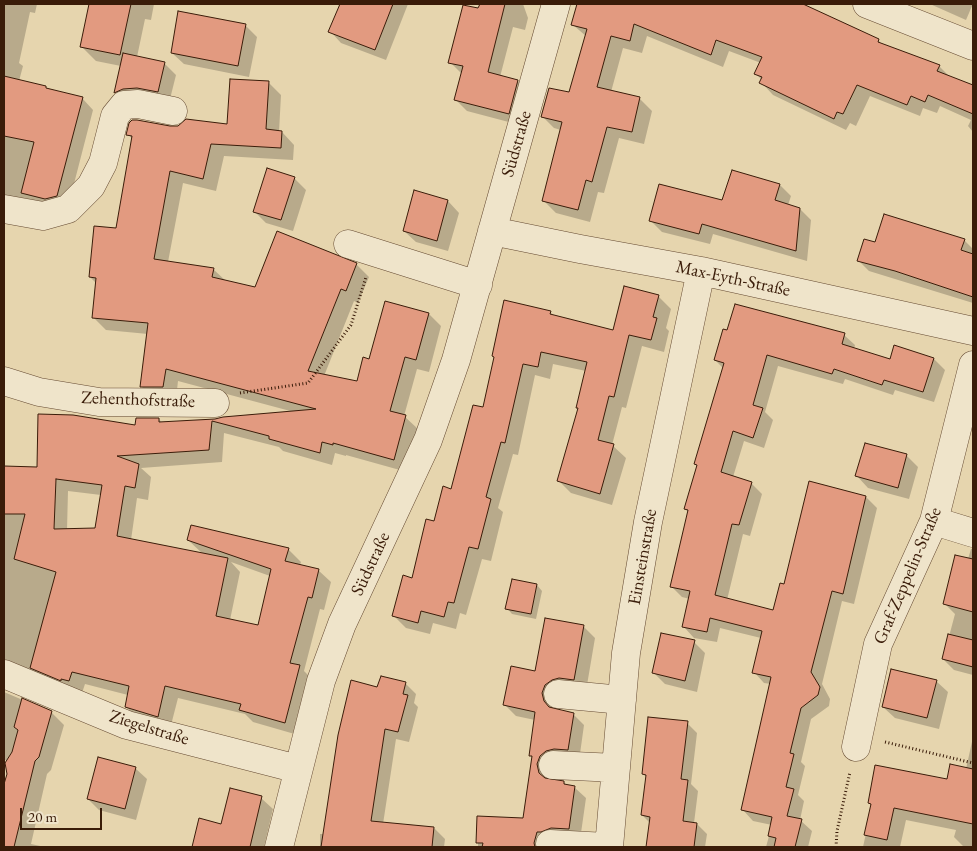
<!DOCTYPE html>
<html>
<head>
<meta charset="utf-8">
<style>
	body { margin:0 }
	#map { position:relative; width:977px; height:851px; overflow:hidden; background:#e6d5ae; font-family:"EB Garamond",serif }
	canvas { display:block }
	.frame { position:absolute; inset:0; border:5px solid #3a1c09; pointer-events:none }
	.scale { position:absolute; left:20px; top:808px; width:82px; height:22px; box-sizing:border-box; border:2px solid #3a1c09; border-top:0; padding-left:6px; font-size:15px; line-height:18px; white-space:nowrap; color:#3a1c09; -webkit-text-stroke:4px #efe4ca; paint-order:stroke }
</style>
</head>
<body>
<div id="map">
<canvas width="977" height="851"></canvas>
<div class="frame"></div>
<div class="scale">20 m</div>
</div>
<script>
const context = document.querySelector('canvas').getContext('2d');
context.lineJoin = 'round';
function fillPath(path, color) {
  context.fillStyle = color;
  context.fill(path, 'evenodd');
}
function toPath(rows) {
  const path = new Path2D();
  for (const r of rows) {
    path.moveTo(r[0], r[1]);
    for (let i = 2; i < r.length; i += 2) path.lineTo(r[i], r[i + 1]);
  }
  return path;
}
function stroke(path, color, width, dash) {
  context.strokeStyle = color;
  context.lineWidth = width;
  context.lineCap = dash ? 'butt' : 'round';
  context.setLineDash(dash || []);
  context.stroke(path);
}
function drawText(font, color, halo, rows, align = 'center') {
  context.font = font + ' "EB Garamond",serif';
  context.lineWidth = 4;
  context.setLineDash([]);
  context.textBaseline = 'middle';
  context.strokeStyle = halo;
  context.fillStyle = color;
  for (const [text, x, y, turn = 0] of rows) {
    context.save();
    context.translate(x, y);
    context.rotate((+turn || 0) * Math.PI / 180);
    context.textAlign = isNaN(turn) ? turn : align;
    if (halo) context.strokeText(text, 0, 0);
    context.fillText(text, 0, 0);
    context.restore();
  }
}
fillPath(toPath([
	[4,4,37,4,35,13,30,12,19,63,23,66,19,81,82,98,93,110,68,207,4,197],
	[90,4,154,4,151,20,145,19,137,57,164,63,176,75,169,103,127,104,116,93,121,66,96,61,81,46],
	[341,4,408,4,386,60,341,43,330,31],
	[481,4,523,4,528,18,525,30,513,27,500,77,518,81,529,93,520,125,467,111,456,100,462,74,450,62,479,10],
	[578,4,800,4,878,40,883,45,939,66,950,77,973,86,973,132,968,126,971,120,940,106,937,113,923,108,920,116,870,96,856,126,850,123,846,130,773,95,761,82,762,80,756,74,761,63,729,51,723,67,647,36,642,53,623,48,611,92,640,99,652,111,644,144,619,138,604,193,598,192,590,222,556,213,544,201,561,130,554,128,542,116,570,94,587,37,572,24],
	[930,4,973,4,973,6,972,6,966,20],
	[245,25,257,37,249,77,184,64,172,53],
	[268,82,281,95,279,132,282,132,294,145,293,160,224,156,216,191,183,183,168,262,213,269,227,282,256,289,356,264,369,277,358,303,354,301,324,376,358,383,370,361,429,314,441,326,429,372,417,369,404,416,418,429,407,472,346,455,346,456,335,453,332,465,283,451,279,447,224,433,222,462,141,468,151,477,148,500,137,498,131,540,203,554,188,540,288,549,301,562,300,565,318,570,331,582,324,610,320,609,304,671,312,679,298,735,253,722,245,714,178,698,170,729,139,719,126,707,128,695,85,684,82,693,4,679,4,467,38,468,136,426,159,419,162,423,215,420,294,412,178,381,176,399,154,399,141,386,148,334,106,330,93,317,96,283,90,277,117,230,133,140,128,134,170,128,229,125],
	[68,491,101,495,96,529,67,530],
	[231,562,270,576,259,626,230,620,240,572],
	[294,178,306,190,293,231,266,223,254,211],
	[780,185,791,196,788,205,800,209,811,220,807,261,713,234,710,244,662,232,651,221],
	[448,201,459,213,448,251,416,242,404,231],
	[964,240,973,249,973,303,869,271,859,261,876,244],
	[658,296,671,309,666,328,669,331,664,352,642,346,626,408,622,407,612,445,626,458,612,505,571,493,559,481,579,409,577,407,586,371,553,364,550,379,535,375,518,455,513,454,498,508,503,512,491,561,482,559,466,615,460,613,456,629,433,623,430,634,406,628,394,616,413,579,435,522,452,490,484,409,550,312,555,317,614,332],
	[844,335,855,345,854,349,890,360,895,347,934,359,945,370,934,402,895,390,893,395,845,379,843,384,778,366,765,412,773,420,764,448,744,441,733,477,751,483,762,494,750,536,743,534,727,600,774,612,785,586,810,483,866,497,877,508,854,604,842,601,822,684,830,699,829,706,811,719,801,762,805,766,798,795,804,801,800,820,812,831,808,847,766,847,772,825,753,821,743,810,771,684,764,683,754,672,761,638,720,628,717,642,694,638,684,627,690,599,682,597,671,586,689,512,685,509,698,467,695,464,724,369,715,360],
	[906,455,918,467,909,499,868,488,857,476],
	[971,549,973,549,973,675,954,670,943,659,955,614,945,604,968,559],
	[537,585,542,591,536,619,512,614,507,608],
	[546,620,584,627,595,638,586,691,553,704,554,709,573,714,584,725,579,761,548,776,549,780,564,782,567,786,574,787,586,798,580,840,548,847,478,847,478,818,524,819,533,758,530,755,535,720,516,716,505,705,536,673],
	[694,642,705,653,697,692,665,684,653,672],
	[936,681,948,692,939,729,895,718,883,707],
	[405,683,416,694,414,703,418,707,409,742,396,739,383,824,434,828,445,839,444,847,320,847,320,834,324,834,378,688],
	[4,692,51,712,64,725,51,770,47,774,31,844,45,847,4,847,4,789,8,774,6,760,4,760],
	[687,723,697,733,691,784,698,791,694,823,697,824,707,834,705,847,647,847,650,823,642,815,647,777,643,774],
	[973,737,973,847,964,847,954,837,956,830,906,820,900,847,863,847,872,806,869,803,948,780,966,769],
	[135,768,147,779,136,820,99,810,88,799],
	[261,798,273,809,264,847,193,847,200,820,222,826]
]), '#0003');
const building = toPath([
	[89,4,131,4,120,55,80,47,89,4],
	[340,4,393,4,375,50,328,32,340,4],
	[480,4,505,4,488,72,518,80,509,114,454,100,463,66,448,63,463,5,478,8,480,4],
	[577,4,803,4,879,39,878,42,940,65,937,71,973,85,973,114,928,95,925,102,911,96,907,105,857,85,843,114,837,112,834,119,759,83,762,77,754,74,762,57,716,40,711,55,634,24,630,41,611,36,597,87,640,97,632,132,607,127,592,182,586,180,578,210,542,201,562,122,541,117,549,88,569,92,587,29,571,25,577,4],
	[178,11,246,24,238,66,171,53,178,11],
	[123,53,165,62,158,92,137,88,123,89,114,93,123,53],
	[4,76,46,86,46,88,83,97,57,196,45,199,21,193,34,142,4,136,4,76],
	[230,79,269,81,266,129,282,131,281,148,211,144,203,179,170,171,154,259,214,268,212,277,255,287,277,231,357,263,346,291,341,289,308,371,357,381,363,357,369,359,385,301,429,313,416,360,405,357,390,411,406,415,394,460,333,443,333,445,322,442,320,453,269,439,269,436,212,421,209,450,117,456,139,464,135,488,125,486,117,536,228,558,216,616,258,625,271,569,187,540,191,525,289,548,285,561,319,569,312,598,308,597,290,663,300,665,285,723,239,710,241,704,165,686,158,717,125,707,129,686,72,672,69,681,61,679,61,681,30,668,56,572,14,559,25,514,4,514,4,466,37,467,38,414,73,415,135,425,136,418,159,418,159,422,215,419,223,417,316,409,166,369,163,387,140,387,148,323,92,318,96,278,89,277,94,226,116,228,132,136,126,135,129,123,132,120,137,120,170,126,178,126,186,119,227,124,230,79],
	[56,479,102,485,95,528,54,529,56,479],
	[267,168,295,177,281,220,253,212,267,168],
	[732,170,780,184,775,200,800,208,796,251,702,224,699,234,649,221,659,184,722,200,732,170],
	[414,190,448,200,437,241,403,231,414,190],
	[884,214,965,239,961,250,973,254,973,297,895,271,857,261,864,239,875,242,884,214],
	[624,286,659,295,653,317,657,318,651,340,629,335,614,397,609,396,598,440,614,444,600,494,557,481,578,408,576,408,587,362,541,352,538,367,523,364,505,443,501,442,486,497,491,499,478,549,469,547,454,603,448,602,444,617,421,611,418,623,392,616,403,575,412,578,426,519,434,521,443,486,451,489,473,405,483,407,494,357,492,356,504,300,551,311,550,314,613,330,624,286],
	[735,304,845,333,842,344,890,359,894,345,934,358,923,392,884,380,882,385,834,369,832,374,767,355,753,405,763,408,753,438,733,431,721,472,752,482,739,525,732,524,715,595,773,610,780,583,784,584,809,481,866,496,843,594,832,591,811,672,820,687,818,695,801,708,790,753,794,754,786,787,794,789,787,816,802,819,795,847,774,847,776,838,768,836,772,817,741,810,771,677,752,673,762,631,710,618,707,632,682,627,690,591,670,587,688,510,684,509,697,465,694,464,724,363,714,360,723,329,727,330,735,304],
	[865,443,907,454,898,488,855,476,865,443],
	[955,555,973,559,973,612,943,604,955,555],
	[512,579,537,584,531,614,505,609,512,579],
	[545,618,584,625,574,680,559,678,552,680,545,685,542,693,544,701,549,707,574,713,568,750,554,749,546,751,540,756,537,764,539,773,545,778,564,781,564,784,575,786,569,829,551,828,541,832,537,832,534,843,535,847,482,847,483,843,476,843,477,816,523,818,532,756,529,756,535,712,503,705,511,666,535,671,545,618],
	[661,633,695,640,685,681,652,673,661,633],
	[948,634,973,640,973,667,942,659,948,634],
	[891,669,937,680,927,718,882,707,891,669],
	[381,676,406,682,403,694,408,695,398,732,385,729,371,821,434,827,432,847,321,847,338,735,351,680,377,687,381,676],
	[22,698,52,711,39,757,35,761,14,847,4,847,4,784,7,774,5,763,12,752,18,730,14,727,22,698],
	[648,717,688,721,681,779,688,780,683,821,697,823,694,847,646,847,650,817,641,815,646,775,642,774,648,717],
	[98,757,136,767,125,809,87,799,98,757],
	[950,764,973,769,973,824,894,808,887,840,864,835,871,804,868,803,875,765,947,779,950,764],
	[230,788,262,796,250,847,192,847,199,818,221,824,230,788]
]);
fillPath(building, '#e29a80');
stroke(building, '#3a1c09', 1);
const minor = toPath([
	[867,4,973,46],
	[4,209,43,216,68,209,91,186,103,163,115,116,124,105,138,104,173,111],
	[492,231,580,249,701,271,973,331],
	[348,244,478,285],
	[4,381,39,392,99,402,215,403],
	[934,521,973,533],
	[4,674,127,725,298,769],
	[558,694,622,700],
	[856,747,878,644,934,521,973,365],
	[553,765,616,768],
	[550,844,607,847],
	[279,847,321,681,342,624,428,440,456,360,556,4],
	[609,847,626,653,648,522,701,271]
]);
stroke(minor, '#654a32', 29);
stroke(toPath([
	[240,393,308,383,351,325,366,277],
	[885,742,973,763],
	[836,847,837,831,850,772]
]), '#3a1c09', 3, [1, 2.5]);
stroke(minor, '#efe4ca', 28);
drawText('18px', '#3a1c09', '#efe4ca', [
	["Südstraße",517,144,-74],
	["Max-Eyth-Straße",733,279,12],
	["Zehenthofstraße",138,400,2],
	["Einsteinstraße",643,557,-80],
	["Südstraße",371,564,-65],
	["Graf-Zeppelin-Straße",908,576,-67],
	["Ziegelstraße",149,728,17]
]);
</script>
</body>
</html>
